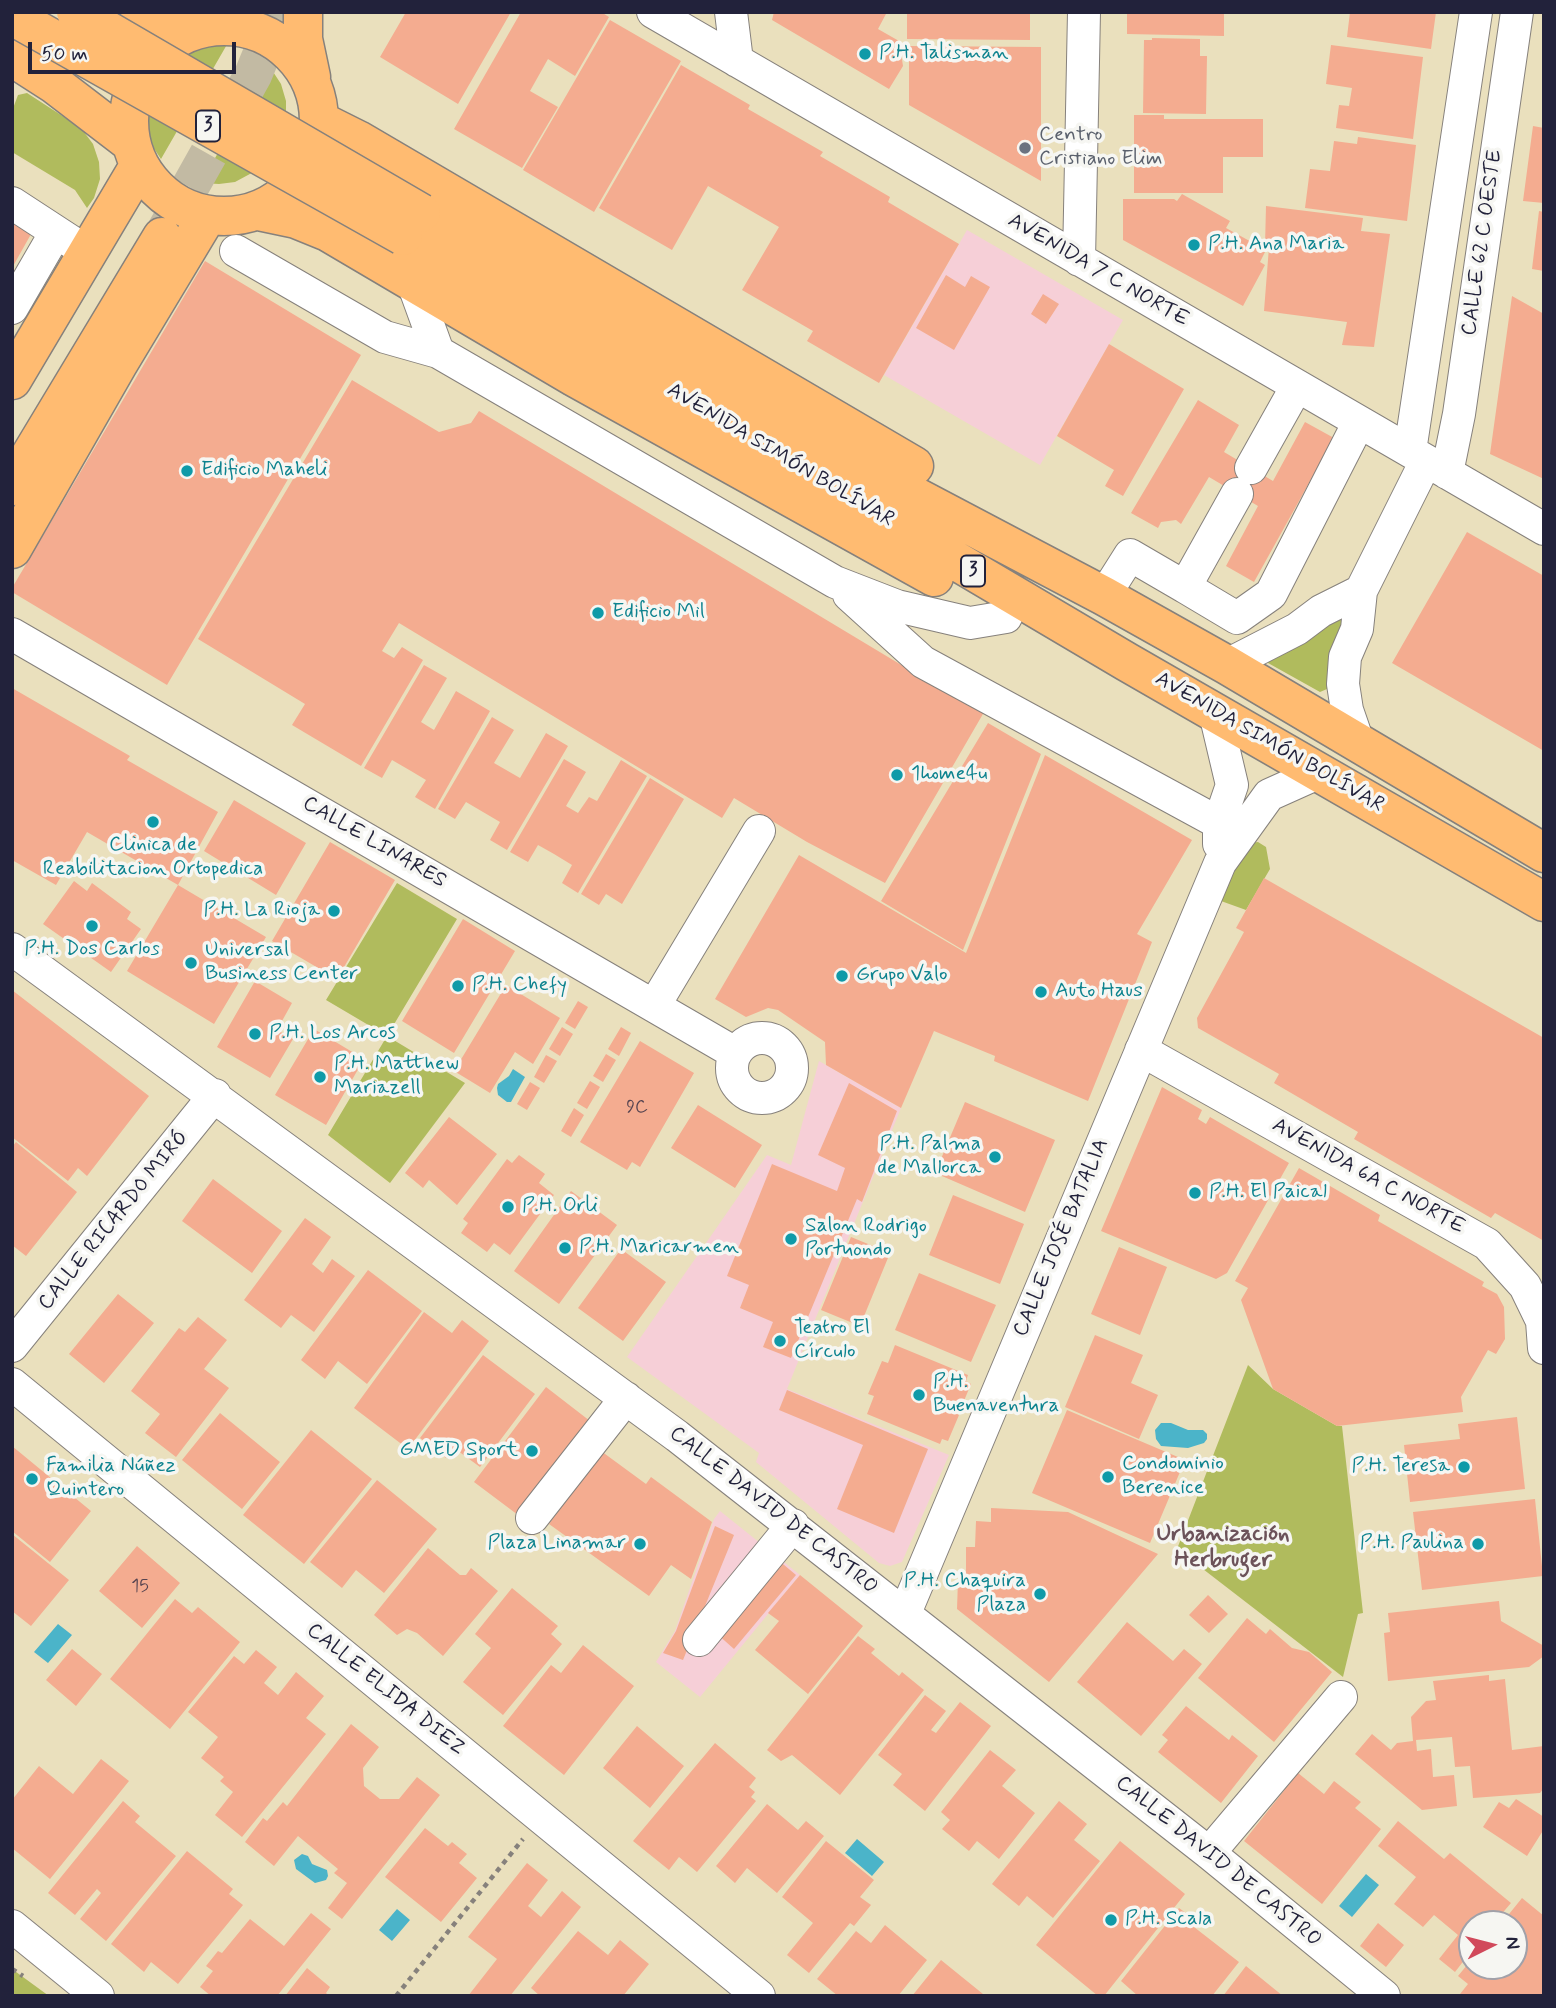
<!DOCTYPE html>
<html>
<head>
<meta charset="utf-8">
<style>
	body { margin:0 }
	#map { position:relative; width:1556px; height:2008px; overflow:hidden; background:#eae0bd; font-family:Mynerve,sans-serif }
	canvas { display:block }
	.frame { position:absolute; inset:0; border:14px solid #22223b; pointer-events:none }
	.north { position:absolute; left:1458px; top:1910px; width:70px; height:70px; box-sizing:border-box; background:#f6f6f2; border:2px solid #a1a1a9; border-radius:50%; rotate:84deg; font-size:19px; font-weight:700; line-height:28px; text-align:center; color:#22223b }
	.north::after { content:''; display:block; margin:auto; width:24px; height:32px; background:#d1495b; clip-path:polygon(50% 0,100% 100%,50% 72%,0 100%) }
	.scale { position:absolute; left:28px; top:42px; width:208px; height:32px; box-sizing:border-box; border:4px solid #22223b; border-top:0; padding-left:9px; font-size:21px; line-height:24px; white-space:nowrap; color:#22223b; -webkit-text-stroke:5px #f6f6f2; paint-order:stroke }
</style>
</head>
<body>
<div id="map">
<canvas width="1556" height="2008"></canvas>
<div class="frame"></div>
<div class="north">N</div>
<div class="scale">50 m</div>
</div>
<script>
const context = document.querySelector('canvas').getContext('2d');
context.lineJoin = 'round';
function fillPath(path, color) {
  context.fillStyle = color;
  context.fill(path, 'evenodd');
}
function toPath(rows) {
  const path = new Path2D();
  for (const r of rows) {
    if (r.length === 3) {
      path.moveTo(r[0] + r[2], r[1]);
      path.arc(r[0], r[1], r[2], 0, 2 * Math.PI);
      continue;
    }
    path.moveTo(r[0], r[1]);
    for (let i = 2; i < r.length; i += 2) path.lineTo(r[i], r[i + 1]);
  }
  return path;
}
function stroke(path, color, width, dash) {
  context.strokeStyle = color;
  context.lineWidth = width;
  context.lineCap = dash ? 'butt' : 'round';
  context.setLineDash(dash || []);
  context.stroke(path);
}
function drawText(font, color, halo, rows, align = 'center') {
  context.font = font + ' Mynerve,sans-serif';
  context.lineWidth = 7;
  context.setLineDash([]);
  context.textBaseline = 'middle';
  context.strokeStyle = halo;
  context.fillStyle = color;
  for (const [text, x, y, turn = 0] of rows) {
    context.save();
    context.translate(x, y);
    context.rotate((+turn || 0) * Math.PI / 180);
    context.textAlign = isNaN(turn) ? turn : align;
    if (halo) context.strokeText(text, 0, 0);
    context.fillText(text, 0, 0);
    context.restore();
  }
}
fillPath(toPath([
	[967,230,1123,320,1040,465,884,375],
	[819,1061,901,1108,787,1389,949,1455,902,1562,890,1566,879,1563,756,1462,759,1453,627,1357,767,1155,791,1165],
	[720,1511,800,1575,700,1697,656,1662,675,1631,714,1519]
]), '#f6cfd7');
fillPath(toPath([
	[207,40,229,41,161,159,151,144,143,112,173,54],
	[268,64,281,84,286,101,286,121,261,168,235,182,219,184,201,183],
	[27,93,81,128,93,144,99,162,100,179,94,198,87,208,75,190,12,152,12,111,18,95],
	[1345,611,1348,612,1339,630,1327,689,1320,692,1268,663,1268,658,1325,628],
	[1258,842,1266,847,1270,869,1246,910,1221,901,1242,853,1250,843],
	[397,883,457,919,387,1036,465,1083,390,1183,328,1135,387,1036,326,1000],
	[1248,1365,1273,1389,1337,1426,1342,1426,1363,1613,1358,1614,1343,1677,1177,1549],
	[12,1969,49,1996,12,1996]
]), '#b0bb5d');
fillPath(toPath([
	[513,1069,525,1077,511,1102,507,1102,498,1095,497,1088,498,1084,509,1076],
	[1161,1423,1171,1423,1188,1430,1203,1430,1207,1434,1207,1439,1204,1443,1188,1448,1161,1446,1156,1439,1155,1430],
	[58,1624,72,1635,48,1663,34,1652],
	[857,1839,884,1862,872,1876,845,1853],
	[302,1854,308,1856,312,1864,327,1870,328,1876,326,1880,315,1883,296,1869,294,1860],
	[1366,1874,1379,1885,1352,1917,1339,1906],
	[397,1909,410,1920,392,1941,379,1930]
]), '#4bb4c9');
fillPath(toPath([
	[406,12,511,12,458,104,380,57],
	[521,12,601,12,609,17,575,76,548,59,530,91,558,107,522,168,454,129],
	[774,12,887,12,878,29,899,41,903,66,889,89,772,20],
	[907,12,1030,12,1030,40,907,39],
	[1127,12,1224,12,1224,36,1127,34],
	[1350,12,1436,12,1431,49,1347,37],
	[610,20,681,61,594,212,523,170],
	[1152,38,1200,39,1200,56,1207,56,1206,114,1143,113,1144,40,1152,40],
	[1331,45,1423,57,1413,139,1336,128,1339,105,1349,106,1352,88,1326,84],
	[909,46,1041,47,1041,181,909,105],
	[681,65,750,105,748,109,823,152,820,156,890,197,888,202,959,244,879,383,807,341,813,331,742,290,779,227,708,186,672,250,599,208],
	[1134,115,1164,115,1164,119,1263,119,1263,157,1223,157,1223,193,1134,193],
	[1533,126,1544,128,1544,203,1523,201],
	[1358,137,1416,145,1407,221,1305,208,1310,169,1330,171,1334,141,1357,144],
	[1182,194,1230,221,1226,228,1266,250,1260,262,1265,265,1243,306,1123,240,1123,199,1174,199,1177,201],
	[1266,206,1363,218,1361,231,1390,234,1374,347,1342,345,1347,322,1264,311,1269,247,1265,246],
	[1539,211,1544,212,1544,271,1532,269],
	[12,214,35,227,12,268],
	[205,261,361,355,167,685,12,592,12,588],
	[946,275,965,287,971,276,990,287,954,350,916,328],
	[1043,294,1059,304,1046,324,1031,314],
	[1512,296,1544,314,1544,479,1490,454],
	[1109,344,1184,389,1123,496,1105,486,1114,470,1057,436],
	[352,380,439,432,471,423,479,411,908,669,987,707,885,883,807,842,734,798,722,818,399,623,382,651,394,658,402,647,423,660,361,766,292,725,305,704,198,639],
	[1198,400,1239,425,1224,452,1273,481,1305,422,1334,438,1254,582,1226,566,1258,506,1209,477,1181,524,1176,520,1161,522,1158,528,1131,513],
	[1467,532,1544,576,1544,751,1392,663],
	[424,665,447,678,421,722,434,730,456,691,490,711,435,809,415,797,426,780,411,771,392,760,382,778,364,768],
	[12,688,130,756,127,760,218,812,178,885,87,832,56,885,12,860],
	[492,717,514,730,494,763,520,778,546,733,568,746,507,850,490,840,500,822,466,802,455,819,438,809],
	[988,723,1041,754,963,950,881,901],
	[1045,755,1192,840,1137,934,1152,942,1088,1101,994,1061,995,1056,934,1031,901,1108,826,1065,825,1042,778,1010,768,1008,746,1017,715,999,799,855,966,953],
	[564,759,586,772,566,806,578,813,589,797,597,801,621,760,647,776,578,893,562,883,572,865,554,854,538,845,528,862,510,852],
	[650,778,684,799,622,904,606,894,599,905,581,894],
	[234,800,306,843,276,895,204,851],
	[330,842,395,880,337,979,272,941],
	[1264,878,1544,1038,1544,1241,1495,1213,1491,1218,1354,1139,1358,1132,1274,1083,1279,1074,1198,1028,1197,1018,1244,932,1236,928],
	[74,881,87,891,92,883,131,912,127,919,141,929,111,972,43,924],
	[178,885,266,937,214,1024,127,971],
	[463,919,515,951,454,1053,402,1021],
	[255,981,292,1003,277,1030,293,1039,270,1078,217,1047],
	[506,985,560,1018,533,1064,515,1052,490,1093,454,1071],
	[12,990,149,1096,87,1176,78,1168,68,1181,12,1137],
	[578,1001,588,1007,575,1029,565,1023],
	[562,1027,573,1034,560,1056,549,1049],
	[621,1027,631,1033,619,1056,608,1049],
	[314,1029,364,1059,326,1125,275,1095],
	[640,1041,694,1073,640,1167,632,1162,627,1170,580,1142],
	[606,1054,616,1060,603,1082,593,1076],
	[546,1055,557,1061,544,1083,534,1077],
	[590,1081,600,1087,587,1109,577,1103],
	[530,1082,540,1088,527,1110,517,1104],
	[849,1083,897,1111,862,1202,857,1199,791,1358,763,1347,773,1322,740,1308,749,1285,727,1276,772,1164,837,1191,845,1168,818,1155],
	[1162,1087,1202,1110,1198,1119,1206,1124,1210,1117,1289,1163,1227,1273,1216,1279,1101,1231],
	[965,1102,1055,1140,1025,1212,935,1173],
	[698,1105,762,1145,735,1188,671,1148],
	[574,1108,584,1115,571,1137,561,1131],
	[449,1117,497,1154,457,1205,429,1180,423,1188,405,1173],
	[16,1142,77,1192,26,1256,12,1245,12,1147],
	[519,1155,545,1174,539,1183,554,1195,510,1255,494,1243,487,1252,461,1233,468,1223,463,1219,507,1159,512,1163],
	[1299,1168,1380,1215,1378,1221,1484,1282,1482,1286,1497,1294,1504,1307,1505,1339,1496,1354,1488,1350,1461,1397,1463,1412,1337,1426,1273,1389,1241,1300,1248,1288,1235,1281],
	[213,1179,282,1231,252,1273,182,1221],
	[571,1191,617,1225,559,1304,514,1271],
	[953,1195,1024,1224,1000,1284,929,1255],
	[305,1218,331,1237,312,1264,323,1273,332,1259,355,1276,314,1332,291,1315,281,1328,244,1300],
	[851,1237,890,1253,860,1326,821,1310],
	[1119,1247,1167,1267,1140,1335,1091,1314],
	[621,1249,666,1282,623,1341,578,1308],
	[368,1270,422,1311,367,1384,338,1361,325,1379,301,1360],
	[919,1273,996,1305,971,1362,895,1330],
	[118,1294,154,1323,104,1383,69,1354],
	[424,1312,452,1333,462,1320,489,1341,408,1449,354,1408],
	[198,1317,227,1340,204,1369,229,1388,176,1457,145,1433,160,1414,131,1391,179,1328,185,1332],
	[1095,1335,1143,1355,1131,1383,1158,1395,1139,1439,1065,1407],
	[895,1345,968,1375,966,1381,971,1384,961,1408,956,1406,953,1412,959,1415,948,1441,942,1439,940,1444,867,1414,874,1396,868,1394,882,1361,888,1363],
	[483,1355,535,1394,480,1467,454,1448,446,1458,420,1438],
	[546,1387,590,1421,518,1515,474,1482],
	[787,1390,928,1449,894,1533,837,1509,863,1445,779,1410],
	[1067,1410,1185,1460,1150,1543,1032,1493],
	[220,1413,280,1462,242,1509,182,1460],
	[1517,1417,1525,1489,1410,1502,1404,1445,1460,1439,1458,1424],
	[311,1430,372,1479,304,1564,243,1515],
	[12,1446,91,1511,50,1562,12,1531],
	[601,1451,646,1484,651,1477,712,1522,691,1579,671,1565,649,1596,549,1524],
	[377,1480,437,1529,384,1593,356,1570,342,1588,310,1562],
	[1535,1499,1543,1576,1422,1590,1413,1512],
	[991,1508,1068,1512,1158,1554,1049,1682,957,1609,958,1580,966,1580,966,1547,975,1547,976,1521,991,1522],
	[715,1526,734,1535,683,1660,663,1653,676,1631],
	[12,1534,69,1580,31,1626,12,1611],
	[137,1546,180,1583,142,1628,99,1591],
	[428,1548,460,1575,466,1575,471,1568,498,1591,443,1656,417,1633,407,1629,397,1635,374,1615],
	[777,1559,796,1575,734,1649,716,1633],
	[800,1575,863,1626,808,1694,755,1650,779,1621,768,1613],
	[512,1588,558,1626,551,1634,562,1644,503,1715,463,1682,491,1648,475,1634],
	[1208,1595,1228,1614,1209,1633,1189,1615],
	[175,1599,192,1613,198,1607,240,1642,170,1729,110,1679],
	[1499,1601,1501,1621,1544,1646,1544,1656,1529,1667,1388,1681,1384,1633,1390,1632,1388,1613],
	[1247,1618,1266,1634,1270,1629,1292,1648,1309,1652,1332,1672,1274,1742,1198,1678],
	[1127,1622,1173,1661,1184,1649,1202,1664,1141,1736,1077,1682],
	[858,1636,875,1649,871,1653,899,1676,902,1672,924,1690,840,1795,792,1755,781,1761,767,1750],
	[583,1645,634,1686,564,1775,503,1726,551,1665,561,1673],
	[72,1649,102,1674,76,1706,46,1680],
	[256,1650,277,1667,264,1683,278,1695,296,1672,324,1696,306,1718,326,1734,242,1837,215,1815,233,1792,220,1781,224,1777,201,1758,218,1737,188,1712,234,1656,244,1664],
	[1489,1675,1489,1681,1505,1679,1512,1750,1544,1746,1544,1788,1540,1793,1473,1798,1470,1766,1455,1767,1452,1737,1416,1740,1417,1751,1431,1749,1433,1777,1454,1775,1457,1806,1422,1810,1355,1754,1372,1734,1391,1750,1397,1743,1413,1741,1411,1717,1426,1701,1436,1700,1433,1681],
	[925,1695,946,1711,931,1730,936,1733,960,1702,991,1726,925,1811,893,1785,902,1774,878,1755],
	[1186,1706,1229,1740,1232,1735,1258,1756,1221,1803,1158,1752,1168,1740,1162,1735],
	[351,1724,379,1747,363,1768,364,1786,380,1799,399,1799,417,1777,440,1795,342,1919,328,1908,347,1883,334,1873,338,1869,298,1836,274,1866,245,1842,263,1818,267,1821,283,1802,287,1806],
	[637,1726,684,1766,650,1808,603,1768],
	[715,1743,756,1778,749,1787,755,1792,751,1797,756,1801,697,1872,679,1857,669,1870,633,1841],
	[990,1750,1016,1770,1002,1786,1035,1813,999,1859,977,1841,969,1851,942,1829,950,1820,941,1812],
	[101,1759,129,1781,50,1879,12,1848,12,1800,39,1766,73,1794],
	[1298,1773,1324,1794,1334,1781,1361,1802,1355,1808,1381,1829,1322,1904,1244,1841],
	[1516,1799,1544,1817,1544,1829,1527,1856,1483,1827,1499,1802,1509,1808],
	[123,1801,140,1816,135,1822,176,1856,106,1941,80,1919,101,1893,97,1889,75,1915,48,1893],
	[1059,1801,1087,1824,1074,1840,1100,1861,1053,1918,1027,1896,1019,1906,992,1884],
	[767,1804,798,1830,806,1821,824,1836,777,1893,747,1868,735,1883,716,1866],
	[1398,1821,1444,1859,1450,1853,1511,1903,1493,1924,1472,1924,1472,1950,1455,1972,1439,1959,1458,1935,1434,1915,1423,1927,1394,1904,1416,1877,1378,1846],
	[425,1828,448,1846,452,1842,467,1854,459,1863,477,1878,441,1922,385,1877],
	[826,1841,874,1880,860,1897,871,1905,854,1926,850,1923,809,1973,787,1955,813,1923,782,1897],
	[1120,1841,1185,1894,1104,1996,1098,1996,1036,1945],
	[187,1851,233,1889,229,1894,243,1905,178,1984,151,1962,144,1972,111,1944],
	[527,1863,548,1880,528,1906,541,1917,562,1891,581,1907,510,1996,468,1996,497,1959,468,1937],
	[1522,1898,1544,1916,1544,1996,1462,1996,1460,1994,1468,1984,1458,1976,1472,1959,1472,1966,1514,1966,1514,1924,1501,1924],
	[1179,1908,1198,1922,1194,1927,1239,1962,1212,1996,1138,1996,1121,1981],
	[311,1913,331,1929,277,1996,211,1996,200,1987,213,1971,206,1966,218,1951,222,1953,250,1919,284,1946],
	[1378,1923,1404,1945,1386,1967,1360,1946],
	[885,1925,927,1960,898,1996,838,1996,817,1979,856,1931,871,1943],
	[578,1931,608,1955,620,1940,649,1964,623,1996,540,1996,531,1988],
	[941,1960,983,1994,982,1996,912,1996],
	[1246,1966,1283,1996,1223,1996],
	[307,1968,330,1987,326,1993,329,1996,285,1996]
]), '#f4ac90');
stroke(toPath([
	[162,237,253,75,279,12]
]), '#c2baa3', 38, [38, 19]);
const minor = toPath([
	[190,12,200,28],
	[653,12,1544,529],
	[731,12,737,61],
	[12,203,87,252],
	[236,251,385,337,438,352],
	[1079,260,1084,12],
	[413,283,438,352,835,582,897,606,970,623,1006,617],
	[12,308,56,232],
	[1410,451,1476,12],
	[1251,468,1297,386],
	[1447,473,1459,414,1517,12],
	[1237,494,1185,587,1237,618,1271,594,1359,422],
	[849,595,923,662,1219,823],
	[1104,596,1130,555,1185,587],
	[12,634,735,1053],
	[1227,665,1297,629,1321,611,1361,591],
	[1215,713,1232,785,1219,823,1219,844],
	[1359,745,1347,710,1343,684,1345,657,1357,629,1361,591,1426,461],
	[12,949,677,1436,1209,1853,1384,1996],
	[654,1006,759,831],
	[762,1068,30],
	[1141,1050,1487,1244,1525,1286,1542,1321,1544,1348],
	[12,1346,215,1095],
	[12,1384,759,1996],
	[532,1518,626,1398],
	[905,1613,1220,863,1269,795,1318,773],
	[699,1640,793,1525],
	[1209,1853,1341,1697],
	[12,1926,98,1996]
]);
const major = toPath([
	[140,12,184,34],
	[303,12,303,39,311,77],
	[224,121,95],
	[12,57,54,84,131,143],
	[320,121,358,140,914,466],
	[258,211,296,219,328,232,574,377,934,577],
	[421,213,560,290,903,490,1104,596,1227,665,1544,853],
	[403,236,532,310,1127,662,1544,902],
	[12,380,139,166],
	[12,486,162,237],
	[12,549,118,364,207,216]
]);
stroke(minor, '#86817c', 34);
stroke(major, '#86817c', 41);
stroke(toPath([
	[12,1969,23,1976],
	[396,1996,523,1839]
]), '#86817c', 4.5, [5, 5]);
stroke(minor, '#fff', 32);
stroke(major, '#ffbb71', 38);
const majorBridge = toPath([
	[76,12,421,213],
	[12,16,403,236]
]);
stroke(majorBridge, '#86817c', 41, []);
stroke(majorBridge, '#ffbb71', 38);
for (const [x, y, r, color] of [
	[865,54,7,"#0f9aa8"],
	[1025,148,7,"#6b7280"],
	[1194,245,7,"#0f9aa8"],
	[187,471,7,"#0f9aa8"],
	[598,613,7,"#0f9aa8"],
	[897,775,7,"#0f9aa8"],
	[153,822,7,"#0f9aa8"],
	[334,911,7,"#0f9aa8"],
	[92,926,7,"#0f9aa8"],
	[191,963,7,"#0f9aa8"],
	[842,976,7,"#0f9aa8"],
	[458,986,7,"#0f9aa8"],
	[1041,992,7,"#0f9aa8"],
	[255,1034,7,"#0f9aa8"],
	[320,1077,7,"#0f9aa8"],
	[995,1157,7,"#0f9aa8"],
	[1195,1193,7,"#0f9aa8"],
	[508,1207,7,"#0f9aa8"],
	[791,1239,7,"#0f9aa8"],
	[565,1248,7,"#0f9aa8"],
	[780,1341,7,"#0f9aa8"],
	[919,1395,7,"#0f9aa8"],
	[532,1451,7,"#0f9aa8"],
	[1464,1467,7,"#0f9aa8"],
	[1108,1477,7,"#0f9aa8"],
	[32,1479,7,"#0f9aa8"],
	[640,1544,7,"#0f9aa8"],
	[1478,1544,7,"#0f9aa8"],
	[1040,1594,7,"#0f9aa8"],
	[1111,1920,7,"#0f9aa8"]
]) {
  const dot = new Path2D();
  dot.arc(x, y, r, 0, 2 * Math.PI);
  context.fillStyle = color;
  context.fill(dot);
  stroke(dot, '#f6f6f2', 2.5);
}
drawText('18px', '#564450', null, [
	["9C",637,1108],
	["15",140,1587]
]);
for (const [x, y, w] of [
	[208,126,24],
	[973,571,24]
]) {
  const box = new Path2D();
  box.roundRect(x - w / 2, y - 15.5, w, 31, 5);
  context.fillStyle = '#f6f6f2';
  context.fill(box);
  stroke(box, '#22223b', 2);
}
drawText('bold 19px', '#22223b', null, [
	["3",208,126],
	["3",973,571]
]);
drawText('21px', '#0d838f', '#f6f6f2', [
	["P.H. Talisman",879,54],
	["P.H. Ana Maria",1208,245],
	["Edificio Maheli",201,471],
	["Edificio Mil",612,613],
	["1home4u",911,775],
	["Clinica de",153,846,"center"],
	["Reabilitacion Ortopedica",153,870,"center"],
	["P.H. La Rioja",320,911,"right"],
	["P.H. Dos Carlos",92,950,"center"],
	["Universal",205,951],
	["Business Center",205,975],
	["Grupo Valo",856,976],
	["P.H. Chefy",472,986],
	["Auto Haus",1055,992],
	["P.H. Los Arcos",269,1034],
	["P.H. Matthew",334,1065],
	["Mariazell",334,1089],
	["P.H. Palma",981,1145,"right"],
	["de Mallorca",981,1169,"right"],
	["P.H. El Paical",1209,1193],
	["P.H. Orli",522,1207],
	["Salon Rodrigo",805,1227],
	["Portuondo",805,1251],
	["P.H. Maricarmen",579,1248],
	["Teatro El",794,1329],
	["Círculo",794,1353],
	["P.H.",933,1383],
	["Buenaventura",933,1407],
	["GMED Sport",518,1451,"right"],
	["Condominio",1122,1465],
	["Berenice",1122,1489],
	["Familia Núñez",46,1467],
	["Quintero",46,1491],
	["P.H. Teresa",1450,1467,"right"],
	["Plaza Linamar",626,1544,"right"],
	["P.H. Paulina",1464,1544,"right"],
	["P.H. Chaquira",1026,1582,"right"],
	["Plaza",1026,1606,"right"],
	["P.H. Scala",1125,1920]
], 'left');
drawText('21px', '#5b616d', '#f6f6f2', [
	["Centro",1039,136],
	["Cristiano Elim",1039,160]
], 'left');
drawText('21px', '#22223b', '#f6f6f2', [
	["CALLE 62 C OESTE",1483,243,-82],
	["AVENIDA 7 C NORTE",1098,271,30],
	["AVENIDA SIMÓN BOLÍVAR",780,456,31],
	["AVENIDA SIMÓN BOLÍVAR",1269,743,30],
	["CALLE LINARES",374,843,30],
	["AVENIDA 6A C NORTE",1368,1177,29],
	["CALLE RICARDO MIRÓ",114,1221,-51],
	["CALLE JOSÉ BATALIA",1062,1238,-67],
	["CALLE DAVID DE CASTRO",773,1511,38],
	["CALLE ELIDA DIEZ",385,1690,39],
	["CALLE DAVID DE CASTRO",1218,1862,39]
]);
drawText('bold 23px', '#6c5259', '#f6f6f2', [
	["Urbanización",1223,1535],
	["Herbruger",1223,1561]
]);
</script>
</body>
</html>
